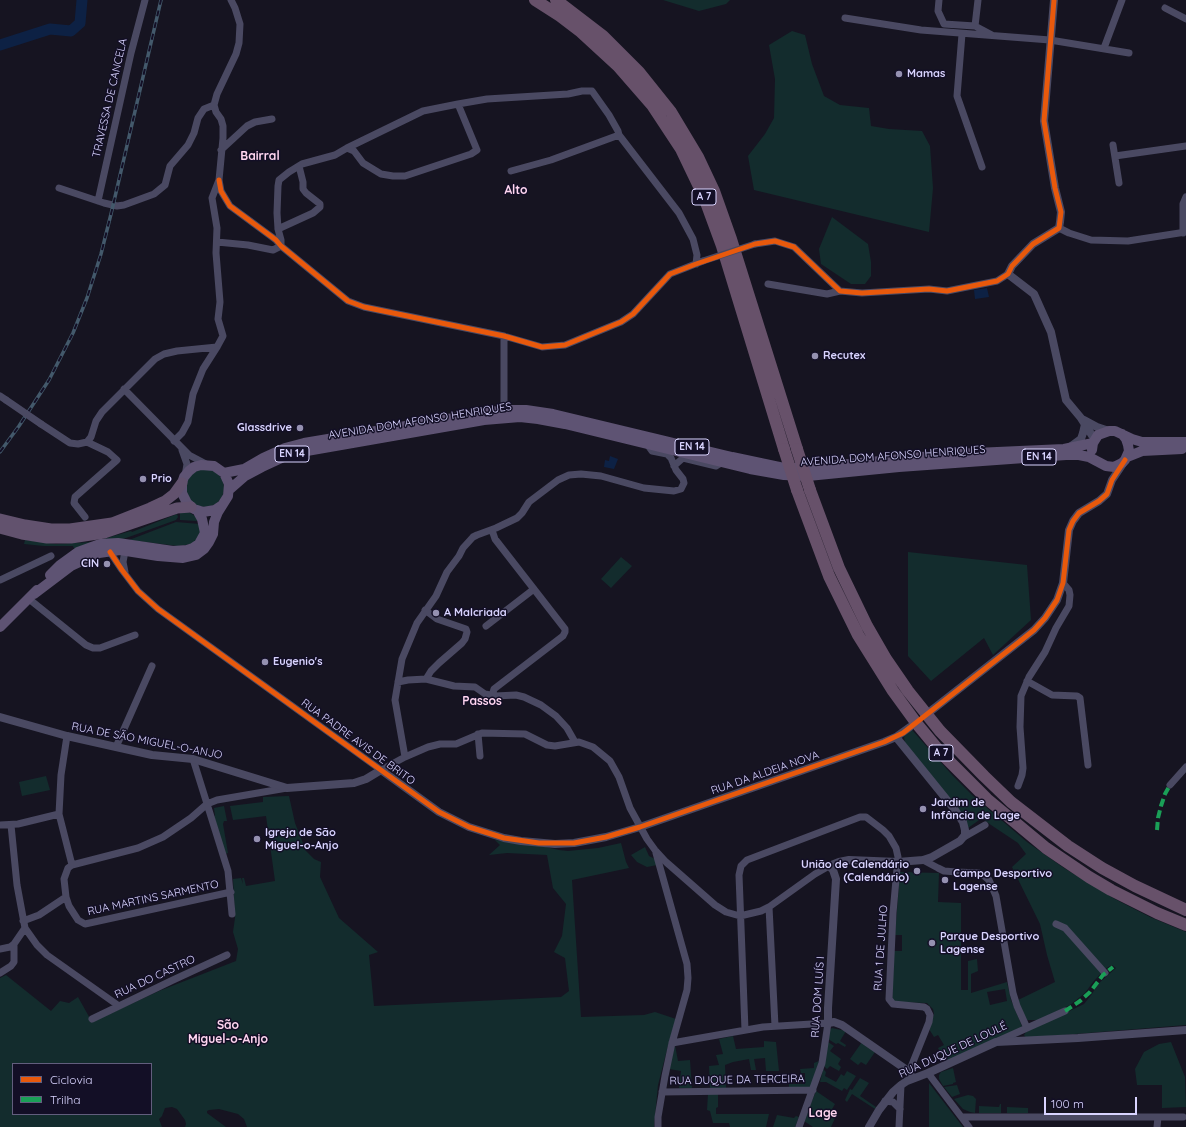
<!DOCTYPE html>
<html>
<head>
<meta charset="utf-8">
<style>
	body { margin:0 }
	#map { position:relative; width:1186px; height:1127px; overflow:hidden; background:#161421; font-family:Quicksand,sans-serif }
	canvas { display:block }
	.legend { position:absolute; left:12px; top:1063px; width:140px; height:52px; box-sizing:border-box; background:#130f26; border:1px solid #625e7d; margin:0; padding:5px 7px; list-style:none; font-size:12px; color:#d9d4ff }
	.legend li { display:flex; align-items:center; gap:8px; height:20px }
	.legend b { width:20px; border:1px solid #625e7d }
	.scale { position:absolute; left:1044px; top:1097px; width:93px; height:18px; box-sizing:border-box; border:2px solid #d9d4ff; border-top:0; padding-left:5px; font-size:12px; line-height:14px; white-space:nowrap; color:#d9d4ff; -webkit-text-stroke:3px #130f26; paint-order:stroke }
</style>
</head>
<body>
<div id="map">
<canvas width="1186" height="1127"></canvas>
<ul class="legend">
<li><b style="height:5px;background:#e8590c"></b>Ciclovia</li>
<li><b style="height:5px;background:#1a9f57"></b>Trilha</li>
</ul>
<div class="scale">100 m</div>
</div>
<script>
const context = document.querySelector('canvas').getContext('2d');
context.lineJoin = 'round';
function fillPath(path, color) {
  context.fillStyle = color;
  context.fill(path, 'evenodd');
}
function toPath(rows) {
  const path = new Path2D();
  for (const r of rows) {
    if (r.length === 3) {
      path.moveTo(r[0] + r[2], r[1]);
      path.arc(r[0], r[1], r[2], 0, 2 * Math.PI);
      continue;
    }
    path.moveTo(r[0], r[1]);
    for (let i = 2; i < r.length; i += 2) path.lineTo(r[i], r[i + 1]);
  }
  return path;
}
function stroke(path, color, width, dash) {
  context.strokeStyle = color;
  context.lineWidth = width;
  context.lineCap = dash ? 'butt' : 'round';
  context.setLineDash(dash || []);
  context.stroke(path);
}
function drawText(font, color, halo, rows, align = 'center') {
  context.font = font + ' Quicksand,sans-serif';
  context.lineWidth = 3;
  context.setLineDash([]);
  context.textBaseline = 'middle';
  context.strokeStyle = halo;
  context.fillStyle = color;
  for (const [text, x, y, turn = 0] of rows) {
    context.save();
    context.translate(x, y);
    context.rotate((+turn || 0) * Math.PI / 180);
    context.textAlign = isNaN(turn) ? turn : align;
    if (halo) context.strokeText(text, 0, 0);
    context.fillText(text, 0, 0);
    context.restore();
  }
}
fillPath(toPath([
	[663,0,730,0,726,4,699,11],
	[792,31,805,35,812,64,824,96,840,105,869,108,871,126,889,129,922,131,930,146,933,188,929,232,754,190,748,156,765,134,774,118,775,79,769,45],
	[832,217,868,244,871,262,871,276,865,284,851,284,821,264,819,249],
	[205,488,19],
	[187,511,195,516,198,519,197,521,180,520,180,513],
	[177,514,178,517,176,520,126,538,75,551,73,546,44,546,24,544,25,540,56,544,92,542,131,531,132,532],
	[176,522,200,524,200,536,192,544,178,546,129,540],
	[908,552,1027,565,1031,620,993,655,984,638,931,681,908,656],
	[621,557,632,566,611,588,601,579],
	[912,730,953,776,972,795,1027,842,1064,868,1115,899,1150,917,1186,932,1186,1025,1026,1038,1024,1035,1026,1032,1084,1004,1092,994,1098,984,1116,968,1112,965,1105,969,1093,982,1085,993,1070,1005,1039,1020,1027,1020,1022,1013,1018,1000,1055,982,1047,955,1040,924,1012,867,1026,854,1018,843,991,825,982,818,968,828,905,743,904,737,905,735],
	[46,776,50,790,22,796,19,782],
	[289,796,295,823,306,851,314,859,321,862,320,877,339,918,378,952,369,955,374,1006,561,997,569,991,565,958,554,952,562,936,566,904,553,888,547,855,507,853,489,855,500,845,495,840,546,847,559,850,568,851,598,848,621,843,626,862,629,868,572,880,581,1017,644,1015,655,1012,676,1019,668,1046,658,1085,654,1127,247,1127,244,1119,238,1114,219,1109,209,1110,207,1111,207,1113,226,1127,185,1127,186,1124,185,1120,177,1109,172,1107,165,1108,162,1116,159,1119,162,1127,0,1127,0,978,6,975,51,1011,60,1001,69,1003,78,997,92,1022,159,991,236,961,238,949,233,932,235,918,233,879,241,878,243,884,242,878,244,878,246,886,275,881,266,816,233,820,230,806,263,802,263,797],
	[13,1064,151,1064,151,1114,13,1114],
	[224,806,227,821,224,821,223,824,228,853,225,854,214,816,215,816,214,808],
	[645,847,649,856,655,859,657,865,647,867,637,862,631,855],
	[900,872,939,873,938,902,961,903,961,990,968,990,968,961,977,959,978,971,971,974,971,993,1007,982,1011,1000,1022,1026,1020,1029,945,1062,938,1048,944,1045,938,1035,934,1037,929,1029,934,1014,933,1009,927,1003,896,1002,892,1000,894,951,902,951,902,935,895,935],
	[1005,989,1007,1001,990,1005,987,992],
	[832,1028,846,1031,840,1041,846,1045,845,1047,838,1043,836,1044,828,1039,829,1030],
	[733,1036,736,1049,764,1047,764,1041,776,1042,779,1071,766,1071,765,1058,754,1059,756,1070,751,1070,749,1059,733,1062,725,1065,726,1088,710,1088,709,1066,719,1065,716,1055,723,1054,719,1039],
	[828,1042,834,1046,830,1051,841,1059,838,1064,841,1067,839,1071,830,1066,827,1069,824,1066],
	[862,1042,875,1052,866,1065,861,1062,858,1065,850,1059],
	[1171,1042,1185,1077,1186,1107,1162,1108,1162,1085,1137,1085,1135,1069,1144,1052,1159,1044],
	[675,1045,678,1061,690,1060,692,1088,679,1088,681,1071,669,1069],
	[819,1061,811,1087,789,1088,789,1084,805,1084,805,1073,801,1073,800,1069,814,1068,814,1063],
	[953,1068,956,1082,953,1083,953,1084,943,1086,939,1079,939,1075,941,1072],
	[823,1069,826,1072,825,1076,836,1082,841,1074,844,1076,847,1071,856,1076,847,1090,844,1088,842,1091,826,1082,820,1082],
	[860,1078,869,1083,860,1096,876,1107,875,1109,852,1094,847,1102,845,1100,850,1089,852,1090],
	[929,1083,963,1127,929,1127],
	[957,1085,960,1094,952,1097,944,1087],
	[816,1091,835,1104,831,1111,837,1114,831,1127,813,1127,804,1121],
	[708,1094,718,1094,718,1107,716,1108,716,1114,769,1114,766,1127,730,1127,729,1123,713,1123,710,1111,707,1110],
	[968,1095,973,1096,976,1099,975,1113,970,1112,963,1109,954,1099],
	[1000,1104,1001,1104,1001,1113,979,1113,979,1106,999,1107],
	[1007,1107,1028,1108,1028,1113,1007,1113],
	[777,1115,794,1118,796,1116,799,1117,795,1127,773,1127]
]), '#132c2d');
fillPath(toPath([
	[987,288,989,297,975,299,974,290],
	[610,456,618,459,614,469,604,467,605,460,609,461]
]), '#0d2144');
stroke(toPath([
	[0,45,50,29,71,31,80,23,82,0]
]), '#0d2144', 11);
stroke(toPath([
	[939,0,938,11,944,24,975,26],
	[978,0,975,26,992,35],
	[1165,8,1186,19],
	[845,18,921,30,1050,40,1129,53],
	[962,34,957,96,982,167],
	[1104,48,1122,0],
	[458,104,487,99,568,94,582,91,592,91,609,115,618,131,619,135,551,160,511,171],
	[619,135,679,213,693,239,697,255,696,264],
	[1113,145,1119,183],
	[221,150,247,126,255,122,272,119],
	[1115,156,1186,146],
	[219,180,221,191,230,206,276,240,281,246,348,301,364,307,504,336,542,347,565,345,621,322,633,314,670,274,703,261],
	[59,188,104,203,117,206,124,205,154,194,165,185,170,166,188,145,194,133,198,118,204,109,214,105],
	[98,201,131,53,145,0],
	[1059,228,1069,233,1091,240,1128,241,1186,232],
	[278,229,313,213,320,207,320,204,306,193,303,189,303,182,299,166],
	[1183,233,1183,204,1186,197],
	[217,242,248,245,273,250,281,246],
	[755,244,775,241,794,247,840,291,862,293,929,289,947,291,997,281,1008,274],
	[281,246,281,240,278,229,277,213,278,186,279,180,289,172,302,164,335,155,347,148,354,151,363,163,381,174,393,176,405,176,471,154,477,150,458,104,423,111,347,148],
	[768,284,827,294,840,291],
	[124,389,189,455,206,464],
	[0,396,6,400],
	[504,408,504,336],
	[41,424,70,443,78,444,87,442,108,452,117,460,75,497,74,503,85,517],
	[174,441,182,433,188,422,193,394,203,369,217,347,223,336,218,319,220,302,216,253,217,228,212,198,219,180,223,138,223,126,221,119,216,112,214,105,217,94,236,54,239,43,240,24,235,8,231,0],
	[87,442,91,437,96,421,102,412,155,359,164,354,177,351,217,347],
	[182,450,187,464,185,476],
	[674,466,683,458,716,466,721,463],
	[492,530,495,539,565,629,565,632,563,636,494,689,492,696],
	[110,552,122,570,138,591,158,609,381,770,405,757,428,747,440,744,456,744,482,733,525,734,547,745,555,746,579,742,593,747,610,761,619,777,630,808,647,839,655,850,666,862,715,905,726,912,740,916,761,911,769,907,815,874,829,866],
	[125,572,123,562,125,551],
	[0,580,51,556],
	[29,599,86,645,93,648,100,648,135,635],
	[425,610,437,619,466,629,467,632,465,639,462,643,439,663,431,671,426,679],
	[486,626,534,589],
	[1027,681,1052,695,1077,696,1080,698,1088,765],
	[398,682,408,680,426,679,454,686,475,687,485,694,495,696,516,695,524,697,541,705,556,716,567,728,575,742],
	[478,734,480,756],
	[67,736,61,775,59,814,72,865],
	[116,747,152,666],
	[405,757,395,700,402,659,417,623,436,596,447,572,459,556,463,548,473,537,477,535,496,528,517,518,522,513,529,502,558,480,569,475,581,474,601,476,644,488,674,491,681,489,684,483,683,479,676,470,671,458,667,454,652,451,647,444],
	[193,759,228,871,232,914],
	[1170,785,1186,767],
	[1018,786,1022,775,1023,768,1020,727,1021,696,1029,677,1045,652,1056,628,1069,606,1070,595,1069,590,1063,583],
	[0,825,18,824,59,814],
	[11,825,17,885,25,928,37,945,47,955,119,1006],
	[964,837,985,825],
	[656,853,687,964,688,978,687,990,672,1043,665,1076,658,1117,658,1127],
	[923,860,938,868,944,871,957,872,979,873,982,874,989,880,996,896,1013,993,1017,1006,1027,1028],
	[231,892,85,924,78,920,69,906,66,897,64,879,68,868,72,865,138,848,163,837,191,818,207,804,217,800,287,788],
	[769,907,775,1026],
	[23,921,39,915,66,897],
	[1056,924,1065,928,1105,973],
	[0,949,10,947,14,944,25,928],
	[0,973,11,966,14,962,14,944],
	[92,1019,173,980,227,955],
	[745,1030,739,875,741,866,747,860,860,817,866,817,883,830,889,836,896,848,898,857,893,913,889,999,893,1004,924,1007,927,1009,930,1015,929,1022,909,1072],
	[998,1041,1065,1011],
	[672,1043,763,1027,828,1023,822,1063,799,1127],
	[928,1073,969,1127],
	[662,1092,813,1090],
	[885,1101,893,1102,900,1109],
	[962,1117,1183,1117],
	[899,1127,901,1085],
	[1157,1127,1158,1117]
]), '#4a4962', 7);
stroke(toPath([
	[1054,0,1044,121,1055,188,1061,212,1060,222,1059,228,1033,244,1012,266,1008,274,1034,294,1051,332,1066,400,1081,418,1095,440],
	[1084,420,1097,427,1109,431],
	[1070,447,1081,439,1083,433,1085,424],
	[932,710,1034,630,1045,618,1057,600,1063,583,1069,530,1073,521,1079,513,1099,501,1107,494,1112,480,1124,462],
	[0,717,67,736,116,747,152,755,193,759,287,788,354,783,366,779,381,770,439,812,469,827,504,838,521,841,555,844,574,843,606,837,640,827,884,742,896,737,910,727],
	[896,737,955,810,963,822,965,830,965,835,960,841,932,857,923,860,898,862,849,860,839,862,829,866,833,870,836,879,828,1008,828,1023,834,1022,842,1025,904,1068,913,1078],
	[869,1127,879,1110,893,1092,901,1085,907,1081,928,1073,996,1042,1078,1038,1186,1030]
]), '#4a4962', 8);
stroke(toPath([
	[1092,450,1093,443,1098,435,1109,431,1115,431,1132,439,1142,442,1186,442],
	[1127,457,1142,451,1182,449],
	[224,473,244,469,263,458,285,448,304,443,484,413,505,410,526,410,553,414,732,457,784,468,808,468,953,454,1064,449,1093,443],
	[229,490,245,476,262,467,288,455,301,452,484,420,520,417,538,419,565,424,750,469,784,475,808,476,899,467,1066,455,1079,455,1089,457,1106,466,1114,467,1122,463,1125,460,1129,451,1128,445,1126,439,1122,434],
	[50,575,60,565,78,552,100,544,118,543,173,551,187,550,193,548,199,544,205,533,202,519,197,510],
	[34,594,71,566,99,553,120,550,158,556,183,558,196,555,204,549,209,542,213,534,214,522,218,512,228,496,229,484,224,473,214,466,201,465,194,467,189,471,184,477,182,483,182,493,187,503,194,509,203,512,215,510,221,506],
	[0,627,37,590]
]), '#5e5373', 10);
stroke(toPath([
	[0,519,25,525,51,529,70,529,112,523,150,508,165,501,174,494,182,483],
	[0,528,22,534,47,538,71,538,104,533,177,508,191,507]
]), '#62526e', 11);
stroke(toPath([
	[535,0,560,16,581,32,618,66,652,105,681,149,704,197,722,246,784,449],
	[556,0,603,36,639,72,671,112,698,157,714,191,731,239,797,449],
	[797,490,829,576,858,635,893,691,917,724,941,753,987,799,1046,848,1089,877,1111,890,1157,913,1186,925],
	[810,490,839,568,867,626,886,659,908,691,940,731,984,776,1011,802,1068,846,1102,868,1135,886,1186,910]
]), '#67516a', 12);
const rail = toPath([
	[0,452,19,426,49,380,73,333,87,298,101,254,111,214,161,0]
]);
stroke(rail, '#43596b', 3.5);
stroke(rail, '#130f26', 2, [6]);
stroke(toPath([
	[703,261,755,244],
	[6,400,41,424]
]), '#4a4962', 7);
stroke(toPath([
	[784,449,797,490],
	[797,449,810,490]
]), '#67516a', 12);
stroke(toPath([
	[1157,830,1158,818,1161,806,1165,794,1170,785],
	[1065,1011,1080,1001,1090,992,1103,975,1113,967]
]), '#1a9f57', 4, [8, 4]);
stroke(toPath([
	[219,180,221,191,230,206,276,240,281,246,348,301,364,307,504,336,542,347,565,345,621,322,633,314,670,274,696,264,755,244,775,241,794,247,840,291,862,293,929,289,947,291,997,281,1008,274,1012,266,1033,244,1059,228,1061,212,1055,188,1044,121,1054,0],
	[110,552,122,570,138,591,158,609,439,812,469,827,504,838,539,843,574,843,606,837,640,827,884,742,903,733,1019,642,1034,630,1045,618,1057,600,1063,583,1069,530,1073,521,1079,513,1099,501,1107,494,1112,480,1125,460]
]), '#e8590c', 5);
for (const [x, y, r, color] of [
	[899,74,4,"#9591b1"],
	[815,356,4,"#9591b1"],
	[300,428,4,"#9591b1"],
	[143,479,4,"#9591b1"],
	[107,564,4,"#9591b1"],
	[436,613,4,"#9591b1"],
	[265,662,4,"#9591b1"],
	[923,809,4,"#9591b1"],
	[257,839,4,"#9591b1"],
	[917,871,4,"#9591b1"],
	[945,880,4,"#9591b1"],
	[932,943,4,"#9591b1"]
]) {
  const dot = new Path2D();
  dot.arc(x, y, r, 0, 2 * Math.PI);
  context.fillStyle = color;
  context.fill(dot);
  stroke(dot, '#130f26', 1.5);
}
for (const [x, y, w] of [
	[704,197,24],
	[692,447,34],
	[292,454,34],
	[1039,457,34],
	[941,753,24]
]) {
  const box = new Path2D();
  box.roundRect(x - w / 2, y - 8, w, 16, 3);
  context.fillStyle = '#130f26';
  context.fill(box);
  stroke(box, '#d9d4ff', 1);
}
drawText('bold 10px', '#d9d4ff', null, [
	["A 7",704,197],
	["EN 14",692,447],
	["EN 14",292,454],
	["EN 14",1039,457],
	["A 7",941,753]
]);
drawText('bold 11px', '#d9d4ff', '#130f26', [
	["Mamas",907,74],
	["Recutex",823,356],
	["Glassdrive",292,428,"right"],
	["Prio",151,479],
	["CIN",99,564,"right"],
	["A Malcriada",444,613],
	["Eugenio's",273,662],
	["Jardim de",931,803],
	["Infância de Lage",931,816],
	["Igreja de São",265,833],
	["Miguel-o-Anjo",265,846],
	["União de Calendário",909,865,"right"],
	["(Calendário)",909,878,"right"],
	["Campo Desportivo",953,874],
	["Lagense",953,887],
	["Parque Desportivo",940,937],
	["Lagense",940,950]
], 'left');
drawText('11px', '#d9d4ff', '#130f26', [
	["TRAVESSA DE CANCELA",110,98,-77],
	["AVENIDA DOM AFONSO HENRIQUES",420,421,-9],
	["AVENIDA DOM AFONSO HENRIQUES",893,456,-4],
	["RUA DE SÃO MIGUEL-O-ANJO",147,741,11],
	["RUA PADRE AVIS DE BRITO",358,742,36],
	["RUA DA ALDEIA NOVA",765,773,-19],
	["RUA MARTINS SARMENTO",153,898,-12],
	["RUA 1 DE JULHO",881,948,-86],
	["RUA DO CASTRO",155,977,-25],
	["RUA DOM LUÍS I",818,997,-86],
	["RUA DUQUE DE LOULÉ",953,1050,-25],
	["RUA DUQUE DA TERCEIRA",737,1080,-1]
]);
drawText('bold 12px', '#ffd6f0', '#130f26', [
	["Bairral",260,156],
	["Alto",516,190],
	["Passos",482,701],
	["São",228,1025],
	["Miguel-o-Anjo",228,1039],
	["Lage",823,1113]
]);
</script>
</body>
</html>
